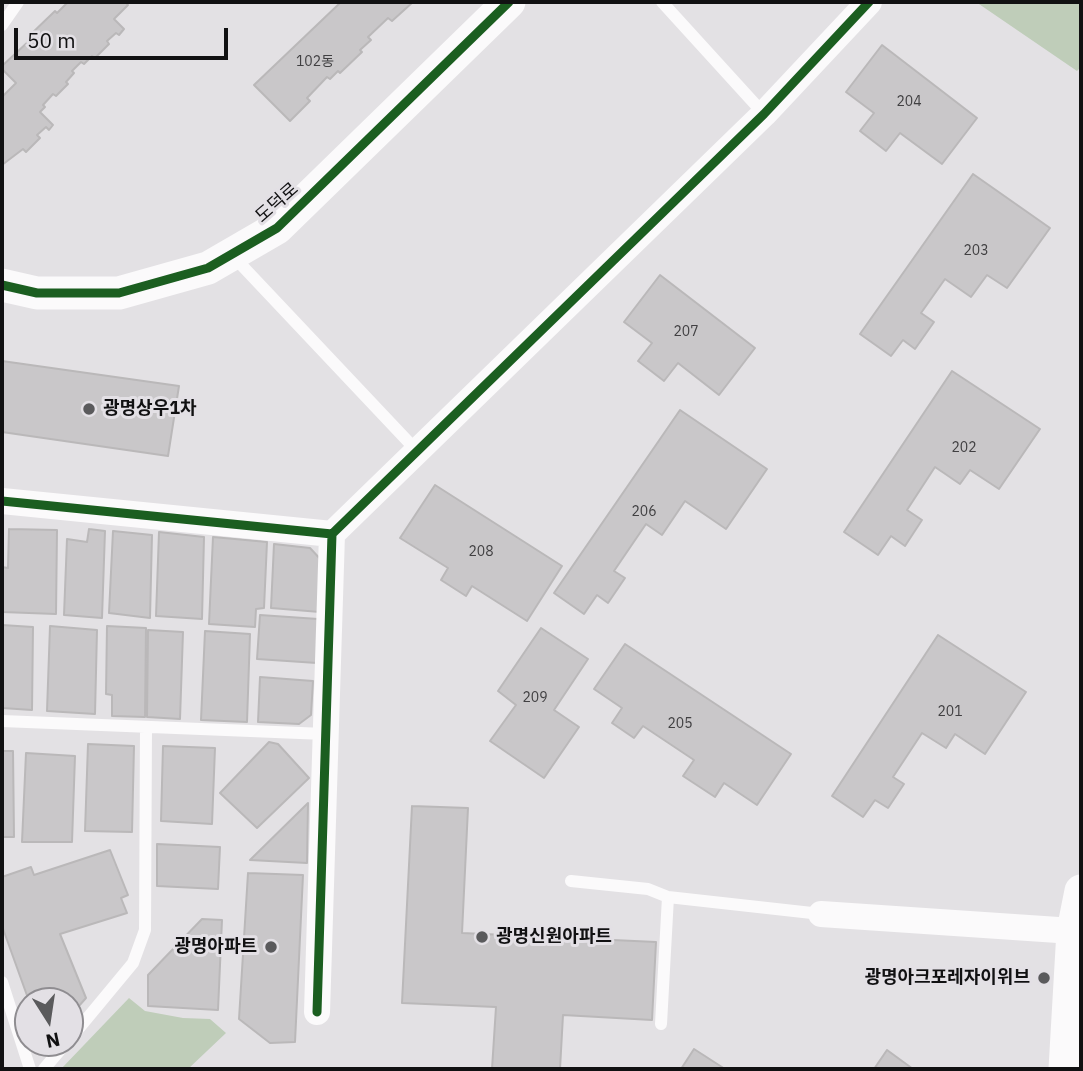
<!DOCTYPE html>
<html>
<head>
<meta charset="utf-8">
<style>
	body { margin:0 }
	#map { position:relative; width:1083px; height:1071px; overflow:hidden; background:#e3e1e4; font-family:"IBM Plex Sans",sans-serif }
	canvas { display:block }
	.frame { position:absolute; inset:0; border:4px solid #111112; pointer-events:none }
	.north { position:absolute; left:14px; top:987px; width:70px; height:70px; box-sizing:border-box; background:#e3e0e5; border:2px solid #8f8d91; border-radius:50%; rotate:168deg; font-size:19px; font-weight:700; line-height:28px; text-align:center; color:#111112 }
	.north::after { content:''; display:block; margin:auto; width:24px; height:32px; background:#5a5a5c; clip-path:polygon(50% 0,100% 100%,50% 72%,0 100%) }
	.scale { position:absolute; left:14px; top:28px; width:214px; height:32px; box-sizing:border-box; border:4px solid #111112; border-top:0; padding-left:9px; font-size:21px; line-height:24px; white-space:nowrap; color:#111112; -webkit-text-stroke:5px #e3e0e5; paint-order:stroke }
</style>
</head>
<body>
<div id="map">
<canvas width="1083" height="1071"></canvas>
<div class="frame"></div>
<div class="north">N</div>
<div class="scale">50 m</div>
</div>
<script>
const context = document.querySelector('canvas').getContext('2d');
context.lineJoin = 'round';
function fillPath(path, color) {
  context.fillStyle = color;
  context.fill(path, 'evenodd');
}
function toPath(rows) {
  const path = new Path2D();
  for (const r of rows) {
    path.moveTo(r[0], r[1]);
    for (let i = 2; i < r.length; i += 2) path.lineTo(r[i], r[i + 1]);
  }
  return path;
}
function stroke(path, color, width, dash) {
  context.strokeStyle = color;
  context.lineWidth = width;
  context.lineCap = dash ? 'butt' : 'round';
  context.setLineDash(dash || []);
  context.stroke(path);
}
function drawText(font, color, halo, rows, align = 'center') {
  context.font = font + ' "IBM Plex Sans","Noto Sans KR",sans-serif';
  context.lineWidth = 6;
  context.setLineDash([]);
  context.textBaseline = 'middle';
  context.strokeStyle = halo;
  context.fillStyle = color;
  for (const [text, x, y, turn = 0] of rows) {
    context.save();
    context.translate(x, y);
    context.rotate((+turn || 0) * Math.PI / 180);
    context.textAlign = isNaN(turn) ? turn : align;
    if (halo) context.strokeText(text, 0, 0);
    context.fillText(text, 0, 0);
    context.restore();
  }
}
fillPath(toPath([
	[976,2,1081,2,1081,67,1077,71],
	[129,998,145,1011,183,1018,210,1019,226,1033,188,1069,61,1069]
]), '#bfcdb9');
const building = toPath([
	[68,2,129,2,127,4,128,5,114,19,124,29,119,35,116,33,107,41,109,44,95,58,92,56,84,64,81,62,72,71,74,73,66,82,68,84,56,96,53,94,43,105,45,107,40,112,53,125,49,130,46,127,37,135,40,138,26,152,23,149,2,165,2,97,16,83,2,69,2,66,30,40,28,37,55,11,57,13,68,2],
	[341,2,413,2,392,21,388,18,368,37,371,40,360,50,362,52,340,73,338,71,330,79,327,77,307,98,310,101,290,121,254,85,341,2],
	[882,45,977,118,942,164,900,133,886,151,860,131,874,113,846,92,882,45],
	[973,174,1050,228,1007,288,987,275,971,297,945,279,921,313,934,322,915,349,903,340,891,356,860,334,973,174],
	[660,275,755,348,719,395,678,363,664,381,638,361,652,343,624,322,660,275],
	[2,361,179,386,168,456,2,432,2,361],
	[952,371,1040,429,999,489,970,470,960,484,935,467,907,510,922,520,905,546,891,536,878,555,844,532,952,371],
	[680,410,767,469,726,529,685,501,662,535,646,524,614,571,625,578,608,603,597,595,584,614,554,593,680,410],
	[435,485,562,566,527,621,472,586,466,596,441,580,448,568,400,538,435,485],
	[9,529,57,530,56,614,2,612,2,567,8,568,9,529],
	[89,529,105,531,102,618,64,615,67,539,87,542,89,529],
	[113,531,152,535,150,618,109,613,113,531],
	[159,532,204,537,202,619,156,616,159,532],
	[213,537,267,542,264,608,256,609,255,627,209,624,213,537],
	[274,544,310,548,323,562,320,612,271,608,274,544],
	[260,615,318,619,317,663,257,659,260,615],
	[2,625,33,627,32,710,2,708,2,625],
	[50,626,97,630,95,714,47,711,50,626],
	[107,626,146,628,145,717,112,716,112,695,106,694,107,626],
	[541,628,588,659,554,710,579,727,544,778,490,741,516,705,498,691,541,628],
	[148,630,183,632,180,719,147,717,148,630],
	[205,631,250,634,247,722,201,720,205,631],
	[938,635,1026,692,985,754,955,734,946,748,922,733,893,777,904,784,888,808,875,800,863,817,832,796,938,635],
	[625,644,791,754,757,805,724,783,715,797,683,776,694,760,643,726,634,738,612,723,622,708,594,689,625,644],
	[260,677,313,681,311,715,299,724,258,722,260,677],
	[269,742,278,744,309,778,257,828,220,793,269,742],
	[88,744,134,746,132,832,85,831,88,744],
	[163,746,215,748,212,824,161,821,163,746],
	[2,751,13,751,14,837,2,837,2,751],
	[26,753,75,756,72,842,22,842,26,753],
	[308,803,307,863,250,860,308,803],
	[412,806,468,808,462,933,656,942,652,1020,563,1015,560,1069,492,1069,496,1007,402,1003,412,806],
	[157,844,220,847,218,889,157,886,157,844],
	[110,850,128,895,121,898,127,913,60,934,86,998,70,1016,70,1001,29,1001,2,926,2,877,31,867,34,875,110,850],
	[248,873,303,875,295,1042,270,1043,239,1019,248,873],
	[202,919,222,920,218,1010,148,1006,148,975,202,919],
	[694,1049,725,1069,681,1069,694,1049],
	[887,1050,913,1069,874,1069,887,1050]
]);
fillPath(building, '#c9c7c9');
stroke(building, '#bab8b9', 2);
stroke(toPath([
	[662,2,764,114],
	[2,25,18,2],
	[232,255,417,451],
	[2,721,325,734],
	[571,881,648,889,668,897,821,914],
	[2,982,30,1069],
	[661,1024,668,897],
	[70,1039,133,963,145,930,146,727],
	[44,1069,66,1043]
]), '#fbfafb', 12);
stroke(toPath([
	[2,501,332,534,764,114,869,2],
	[821,914,1073,931],
	[317,1012,332,534]
]), '#fbfafb', 26);
stroke(toPath([
	[2,285,37,293,119,293,208,268,277,228,509,2],
	[1065,1069,1073,931,1081,891]
]), '#fbfafb', 33);
stroke(toPath([
	[2,285,37,293,119,293,208,268,277,228,509,2],
	[2,501,332,534,764,114,869,2],
	[317,1012,332,534]
]), '#1b5e20', 9);
for (const [x, y, r, color] of [
	[89,409,7,"#5a5a5c"],
	[482,937,7,"#5a5a5c"],
	[271,947,7,"#5a5a5c"],
	[1044,978,7,"#5a5a5c"]
]) {
  const dot = new Path2D();
  dot.arc(x, y, r, 0, 2 * Math.PI);
  context.fillStyle = color;
  context.fill(dot);
  stroke(dot, '#e3e0e5', 2.5);
}
drawText('14px', '#414042', null, [
	["102동",315,62],
	["204",909,102],
	["203",976,251],
	["207",686,332],
	["202",964,448],
	["206",644,512],
	["208",481,552],
	["209",535,698],
	["201",950,712],
	["205",680,724]
]);
drawText('18px', '#111112', '#e3e0e5', [
	["도덕로",277,203,-41]
]);
drawText('bold 18px', '#111112', '#e3e0e5', [
	["광명상우1차",103,409],
	["광명신원아파트",496,937],
	["광명아파트",257,947,"right"],
	["광명아크포레자이위브",1030,978,"right"]
], 'left');
</script>
</body>
</html>
